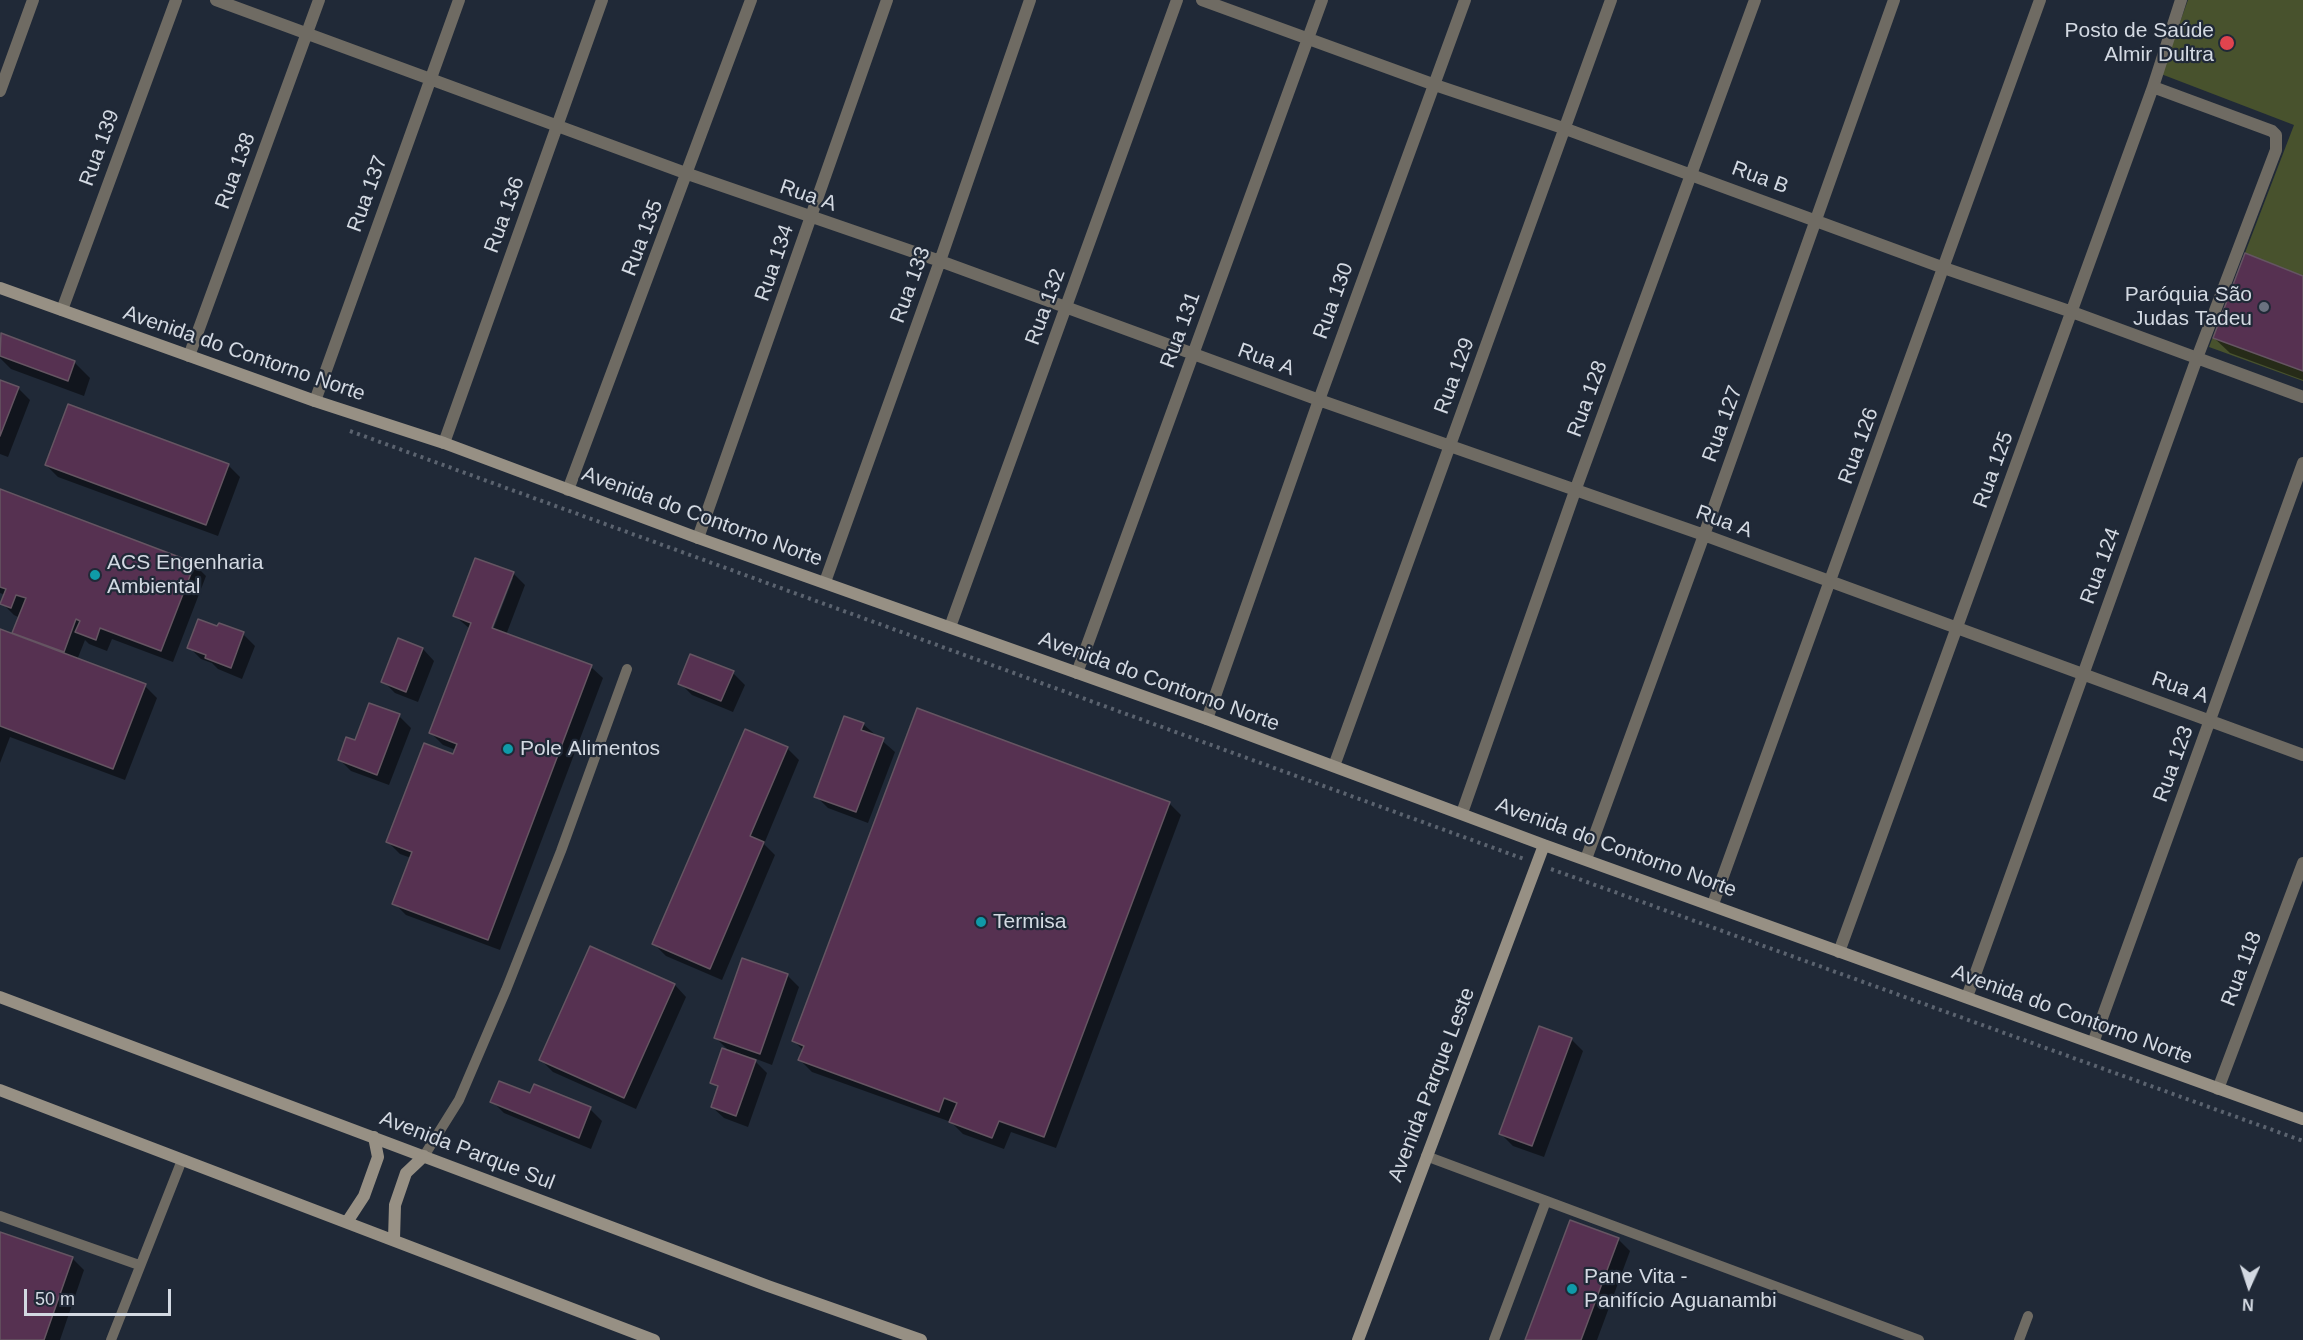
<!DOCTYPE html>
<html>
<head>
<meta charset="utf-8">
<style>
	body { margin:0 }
	#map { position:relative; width:2303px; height:1340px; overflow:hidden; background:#202937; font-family:Arial,sans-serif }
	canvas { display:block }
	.north { position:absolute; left:2219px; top:1256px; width:60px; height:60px; -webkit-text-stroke:4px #202937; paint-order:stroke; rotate:183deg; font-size:16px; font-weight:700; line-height:24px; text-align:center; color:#d3d9e2 }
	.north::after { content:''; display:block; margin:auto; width:21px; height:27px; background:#d3d9e2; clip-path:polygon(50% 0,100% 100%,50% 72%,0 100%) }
	.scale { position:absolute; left:24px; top:1289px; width:147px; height:27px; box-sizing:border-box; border:3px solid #d3d9e2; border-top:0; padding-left:8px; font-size:18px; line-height:21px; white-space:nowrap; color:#d3d9e2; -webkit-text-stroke:4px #202937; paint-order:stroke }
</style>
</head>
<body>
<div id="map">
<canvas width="2303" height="1340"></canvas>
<div class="north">N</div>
<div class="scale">50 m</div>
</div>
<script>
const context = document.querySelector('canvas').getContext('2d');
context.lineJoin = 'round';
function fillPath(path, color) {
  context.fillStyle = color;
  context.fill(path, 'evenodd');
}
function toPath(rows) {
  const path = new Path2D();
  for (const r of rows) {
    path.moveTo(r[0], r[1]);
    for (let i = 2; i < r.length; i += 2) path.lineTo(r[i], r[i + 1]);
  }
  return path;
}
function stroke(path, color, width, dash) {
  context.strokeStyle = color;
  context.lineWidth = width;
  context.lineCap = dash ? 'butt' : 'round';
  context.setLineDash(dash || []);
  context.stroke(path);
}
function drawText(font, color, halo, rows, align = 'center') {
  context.font = font + ' Arial,sans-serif';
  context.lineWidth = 4.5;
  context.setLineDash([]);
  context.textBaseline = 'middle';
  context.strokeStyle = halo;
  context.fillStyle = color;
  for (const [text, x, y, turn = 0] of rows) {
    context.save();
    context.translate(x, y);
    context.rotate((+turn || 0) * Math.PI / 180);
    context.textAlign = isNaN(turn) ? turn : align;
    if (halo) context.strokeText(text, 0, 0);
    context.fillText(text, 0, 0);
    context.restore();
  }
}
fillPath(toPath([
	[2188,0,2303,0,2303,381,2209,347,2294,125,2161,74]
]), '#48522d');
fillPath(toPath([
	[2303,277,2303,380,2230,353,2214,338],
	[2,335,74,362,90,378,84,396,11,369,0,358],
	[0,381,18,388,30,400,8,457,0,454],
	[46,465,228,465,240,477,218,536,58,477],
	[0,491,194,564,206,576,173,662,112,639,107,651,89,644,85,640,77,660,145,686,157,698,125,780,10,737,0,763,0,631,13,636,20,618,14,615,2,603,5,595,0,593],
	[513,573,525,585,506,635,591,667,603,678,500,950,406,915,394,903,411,858,400,854,388,842,454,756,456,750,443,745,431,733,470,629,455,616],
	[510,578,513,578,491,635,488,634],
	[243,634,255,646,242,679,218,669,212,663,201,659,189,647],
	[399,640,423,649,434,661,418,702,395,693,383,681],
	[733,673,745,685,733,712,692,695,680,683],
	[399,716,411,728,389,785,351,771,339,759,356,742],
	[863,724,895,752,868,823,828,808,816,796],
	[745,731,787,748,799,760,764,844,775,855,722,980,666,956,654,944],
	[1169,803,1181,815,1056,1148,1011,1132,1004,1149,963,1134,951,1122,812,1072,800,1060,804,1051,794,1041],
	[787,975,799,987,772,1065,751,1057,767,1073,748,1127,724,1118,712,1107,719,1089,712,1082,731,1053,715,1037],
	[675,985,686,997,636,1109,553,1072,541,1060],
	[1571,1039,1583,1051,1544,1157,1513,1146,1501,1134],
	[535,1086,590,1109,602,1121,591,1149,504,1113,492,1101,531,1095],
	[0,1233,72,1258,84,1270,60,1340,0,1340],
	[1618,1239,1630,1251,1597,1340,1527,1340]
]), '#0007');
const building = toPath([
	[2245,253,2303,276,2303,371,2213,338,2245,253],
	[1,333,75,361,68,381,0,356,1,333],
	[0,380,19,387,0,436,0,380],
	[68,404,229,464,206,525,45,465,68,404],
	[0,489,195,563,161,651,100,628,96,640,75,632,80,621,76,619,64,652,12,633,26,598,16,595,11,608,0,604,6,589,0,587,0,489],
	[475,558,514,572,492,628,592,665,488,940,392,904,412,852,386,842,424,743,453,754,457,744,429,733,471,623,453,616,475,558],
	[198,619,217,626,219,623,244,632,231,668,205,658,206,655,187,648,198,619],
	[0,629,146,684,113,769,0,726,0,629],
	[398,638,423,648,406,692,381,682,398,638],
	[690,654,734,671,721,701,678,684,690,654],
	[369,703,400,714,377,775,338,760,346,737,355,740,369,703],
	[917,708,1170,802,1044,1137,999,1121,992,1138,949,1122,957,1103,944,1098,939,1112,798,1060,804,1046,792,1041,917,708],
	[844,716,864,723,861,730,884,738,856,812,814,797,844,716],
	[745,729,788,747,750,836,764,842,710,969,652,944,745,729],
	[590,946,675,984,624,1098,539,1060,590,946],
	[742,958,788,974,760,1054,714,1038,742,958],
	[1539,1026,1572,1038,1532,1146,1499,1134,1539,1026],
	[722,1048,756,1060,736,1116,711,1107,718,1086,710,1083,722,1048],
	[499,1081,530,1093,534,1084,591,1107,579,1138,490,1102,499,1081],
	[1570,1220,1619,1238,1581,1340,1525,1340,1570,1220],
	[0,1232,73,1257,44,1340,0,1340,0,1232]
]);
fillPath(building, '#563151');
stroke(building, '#655562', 1.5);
stroke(toPath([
	[350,431,1524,859],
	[1551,869,2303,1141]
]), '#5b636f', 4, [3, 4.5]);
stroke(toPath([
	[424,1156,459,1100,506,990,561,851,627,669],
	[1426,1156,1919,1340],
	[0,1216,139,1265],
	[111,1340,182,1160],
	[1494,1340,1546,1201],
	[2019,1340,2028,1316]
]), '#6f6b63', 10);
stroke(toPath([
	[216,0,688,174,940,261,1319,400,1704,535,2303,755],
	[1202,0,1435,85,1566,129,1944,268,2072,312,2303,397],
	[0,91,33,0],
	[62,310,176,0],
	[189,356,319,0],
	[315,401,459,0],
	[444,443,602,0],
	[568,490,751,0],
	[698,538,887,0],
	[825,582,940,261,1030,0],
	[950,627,1177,0],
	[1077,673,1322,0],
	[1207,719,1319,400,1465,0],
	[1334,766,1611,0],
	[1462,813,1575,491,1755,0],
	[1586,859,1704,535,1894,0],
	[1713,904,2040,0],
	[1839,952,2153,87,2181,0],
	[1967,997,2197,358,2276,150,2276,135,2272,131,2153,87],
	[2093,1043,2303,463],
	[2218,1089,2303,863]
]), '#6f6b63', 12);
stroke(toPath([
	[0,288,315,401,444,443,698,538,1207,719,1544,845,2303,1119],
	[0,997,768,1286,921,1340],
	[0,1090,654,1340],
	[347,1222,364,1196,378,1157,374,1137],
	[394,1239,395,1205,406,1173,424,1156],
	[1358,1340,1544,845]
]), '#979084', 12);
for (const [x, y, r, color] of [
	[2227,43,8,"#e0444e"],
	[2264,307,6,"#6b7280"],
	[95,575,6,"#0f9aa8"],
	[508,749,6,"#0f9aa8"],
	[981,922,6,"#0f9aa8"],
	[1572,1289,6,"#0f9aa8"]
]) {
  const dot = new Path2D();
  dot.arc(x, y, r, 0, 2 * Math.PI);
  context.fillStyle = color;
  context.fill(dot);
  stroke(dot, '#202937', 2);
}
drawText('21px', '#d3d9e2', '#202937', [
	["Posto de Saúde",2214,31,"right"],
	["Almir Dultra",2214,55,"right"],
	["Paróquia São",2252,295,"right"],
	["Judas Tadeu",2252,319,"right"],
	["ACS Engenharia",107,563],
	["Ambiental",107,587],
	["Pole Alimentos",520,749],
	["Termisa",993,922],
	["Pane Vita -",1584,1277],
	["Panifício Aguanambi",1584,1301]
], 'left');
drawText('21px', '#d3d9e2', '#202937', [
	["Rua 139",100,148,-70],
	["Rua 138",236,171,-70],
	["Rua B",1760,178,20],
	["Rua 137",368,194,-70],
	["Rua A",808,196,19],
	["Rua 136",505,215,-70],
	["Rua 135",643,238,-69],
	["Rua 134",775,263,-71],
	["Rua 133",911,285,-70],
	["Rua 130",1334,301,-70],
	["Rua 132",1046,307,-70],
	["Rua 131",1181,330,-70],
	["Avenida do Contorno Norte",244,354,19],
	["Rua A",1266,360,20],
	["Rua 129",1455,376,-70],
	["Rua 128",1588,399,-70],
	["Rua 127",1723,424,-70],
	["Rua 126",1859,446,-70],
	["Rua 125",1994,470,-70],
	["Avenida do Contorno Norte",702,517,20],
	["Rua A",1724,522,20],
	["Rua 124",2101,566,-70],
	["Avenida do Contorno Norte",1159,682,20],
	["Rua A",2180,688,19],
	["Rua 123",2174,764,-70],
	["Avenida do Contorno Norte",1616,848,20],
	["Rua 118",2242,969,-69],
	["Avenida do Contorno Norte",2072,1015,20],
	["Avenida Parque Leste",1432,1085,-69],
	["Avenida Parque Sul",467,1151,21]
]);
</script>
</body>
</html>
